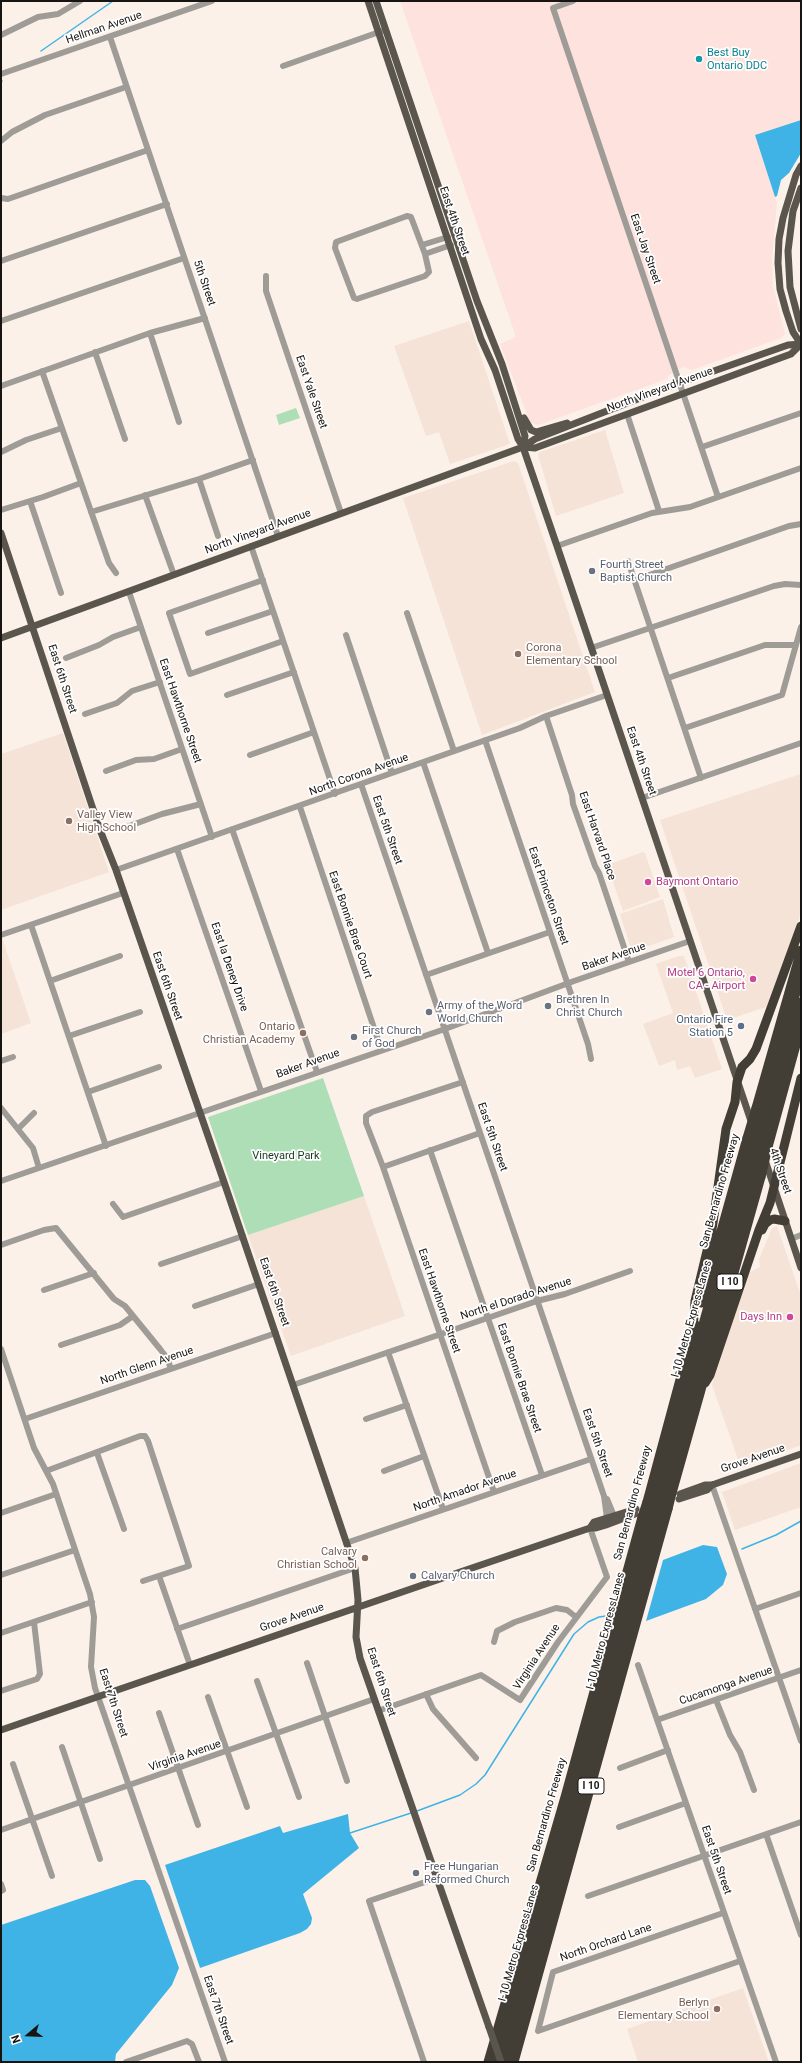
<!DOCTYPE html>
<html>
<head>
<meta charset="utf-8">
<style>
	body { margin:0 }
	#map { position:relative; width:802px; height:2063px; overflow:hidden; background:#fcf1e9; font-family:Roboto,sans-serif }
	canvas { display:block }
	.frame { position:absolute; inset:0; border:2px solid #181411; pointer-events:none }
	.north { position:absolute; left:8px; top:2015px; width:40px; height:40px; -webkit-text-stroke:3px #fff; paint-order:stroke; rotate:251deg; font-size:11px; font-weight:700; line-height:16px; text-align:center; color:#181411 }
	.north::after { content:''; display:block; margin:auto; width:14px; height:18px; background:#181411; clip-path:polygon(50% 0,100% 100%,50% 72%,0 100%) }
</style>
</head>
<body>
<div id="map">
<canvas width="802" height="2063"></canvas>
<div class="frame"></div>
<div class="north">N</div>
</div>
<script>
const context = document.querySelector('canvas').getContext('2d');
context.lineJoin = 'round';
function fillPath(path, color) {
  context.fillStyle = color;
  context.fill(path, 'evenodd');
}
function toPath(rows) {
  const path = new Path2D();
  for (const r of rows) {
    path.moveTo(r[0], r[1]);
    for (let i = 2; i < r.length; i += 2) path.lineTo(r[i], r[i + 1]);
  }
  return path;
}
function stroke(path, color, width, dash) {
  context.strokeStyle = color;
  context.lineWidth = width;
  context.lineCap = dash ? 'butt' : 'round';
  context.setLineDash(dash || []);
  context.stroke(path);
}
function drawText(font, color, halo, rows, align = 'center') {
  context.font = font + ' Roboto,sans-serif';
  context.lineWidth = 3.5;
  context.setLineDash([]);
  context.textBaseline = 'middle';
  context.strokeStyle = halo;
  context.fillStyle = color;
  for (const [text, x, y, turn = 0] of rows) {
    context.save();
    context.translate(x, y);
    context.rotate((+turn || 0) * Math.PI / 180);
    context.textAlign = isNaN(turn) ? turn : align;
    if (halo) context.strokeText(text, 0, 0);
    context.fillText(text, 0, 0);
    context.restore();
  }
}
fillPath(toPath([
	[469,321,510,444,450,464,439,432,426,436,394,346],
	[605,430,624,493,556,516,538,455,540,452],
	[514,461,518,463,595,692,482,735,403,498],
	[63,733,109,872,1,910,1,754],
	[801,774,801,911,797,926,766,1007,727,1020,660,820],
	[643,852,645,853,660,897,623,911,607,865],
	[663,899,674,937,632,952,620,914],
	[1,935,31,1023,1,1034],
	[679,956,684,956,722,1069,695,1078,690,1066,677,1070,675,1060,659,1066,643,1024,673,1013,656,964],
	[364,1196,405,1316,291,1356,248,1235],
	[777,1226,801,1296,801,1445,741,1468,712,1385,748,1273,760,1267,759,1259,772,1228],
	[801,1463,801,1507,735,1530,722,1492],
	[743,1988,769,2062,638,2062,627,2029]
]), '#f4e3d6');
fillPath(toPath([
	[400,1,801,1,801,120,755,135,777,203,772,260,773,286,785,334,781,338,692,370,683,367,669,375,667,379,541,424,537,425,530,422,500,344,516,337]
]), '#fde2de');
fillPath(toPath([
	[296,408,300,418,279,425,276,415],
	[323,1078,364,1196,248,1235,208,1117]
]), '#addeb6');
fillPath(toPath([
	[801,120,801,153,789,173,781,180,777,196,775,197,755,135],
	[703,1545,717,1547,727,1574,723,1585,706,1599,646,1621,663,1560],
	[348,1814,350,1833,359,1848,303,1894,312,1918,311,1924,307,1929,300,1933,200,1968,165,1865,280,1826,283,1833],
	[135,1880,145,1880,150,1886,179,1968,172,1985,116,2054,115,2062,1,2062,1,1925]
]), '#3fb3e5');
stroke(toPath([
	[41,51,113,1],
	[1,83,2,81],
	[742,1549,776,1535,801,1521],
	[417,1811,460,1795,476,1784,485,1775,574,1634,588,1622,599,1617,606,1616],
	[350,1833,411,1813]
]), '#3fb3e5', 1.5);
stroke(toPath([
	[573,1,553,8,718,497],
	[1,35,38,17,58,14,80,1],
	[110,37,278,536],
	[283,66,382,31],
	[1,74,212,1],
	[1,141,12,132,45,115,126,87],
	[1,198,8,199,148,150],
	[407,216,411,217,425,254,429,272,425,276,357,299,354,298,335,248,336,242,407,216],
	[422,245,448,237],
	[425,254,451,245],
	[1,261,167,204],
	[266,276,266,291,341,513],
	[1,321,184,258],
	[150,333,179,422],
	[95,352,125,439],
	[42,371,109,563,116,573],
	[1,386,150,333,205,318],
	[627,414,659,511],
	[702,447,801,413],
	[1,452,26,440,62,428],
	[199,479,218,536],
	[145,495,174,575],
	[30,501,61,593],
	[1,510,43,497,81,483],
	[91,512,199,479,253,460],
	[251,546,335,794],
	[557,546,652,513,690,507,801,468],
	[628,561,701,778],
	[263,580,169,613,190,674,283,641],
	[635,580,789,526,801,524],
	[129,592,212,837],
	[407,613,454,751],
	[208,633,273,611],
	[346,635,392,773],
	[591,648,774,586,785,584,801,585],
	[66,658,99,645,113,637,141,627],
	[668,678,765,645,796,645],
	[227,695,294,672],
	[85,714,117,703,132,691,160,682],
	[546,716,572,795,573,804,595,866,599,873,629,962],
	[685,728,782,695,801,627],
	[485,740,588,1044,591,1059],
	[250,755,314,732],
	[423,762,488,953],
	[106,771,136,760,154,759,182,749],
	[361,784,604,1496,607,1518],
	[642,798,801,743],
	[300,807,381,1049],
	[124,828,162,814,201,804],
	[232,829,317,1072],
	[177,849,261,1091],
	[116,870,520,728,546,716,607,695],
	[31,925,106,1146],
	[1,935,123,893],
	[426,975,550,932],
	[50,981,120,956],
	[69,1036,140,1012],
	[1,1061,13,1057],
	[463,1082,372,1112,366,1116,366,1123,383,1167,494,1492],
	[88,1092,159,1067],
	[1,1108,33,1148,39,1168],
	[18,1129,34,1113],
	[430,1150,542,1475],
	[383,1167,480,1133],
	[1,1181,445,1029,574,981,690,941],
	[113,1204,123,1217,224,1182],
	[791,1239,801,1235],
	[1,1245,44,1230,56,1228,114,1299,125,1306,160,1349,167,1358,171,1369],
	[161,1264,243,1236],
	[44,1290,94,1273],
	[195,1306,259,1284],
	[61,1345,120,1325,133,1316],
	[1,1349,34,1448,53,1484,90,1594,94,1617,91,1667,95,1688,225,2062],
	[388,1352,443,1509],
	[293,1385,537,1301,565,1294,630,1271],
	[25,1419,276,1333],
	[366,1419,407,1405],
	[97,1453,124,1529],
	[46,1471,140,1436,145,1436,148,1441,189,1566,143,1581],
	[384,1471,424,1456],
	[712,1485,801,1741],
	[607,1499,614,1516],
	[1,1513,56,1494],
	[346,1543,591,1459],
	[1,1575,75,1550],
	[159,1576,190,1665],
	[755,1609,801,1593],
	[177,1629,355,1568],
	[1,1633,92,1602],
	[494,1642,497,1631,515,1622,556,1608,567,1610,576,1617],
	[307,1663,347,1781],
	[638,1665,776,2062],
	[257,1681,299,1797],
	[1,1691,37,1679,40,1674,34,1622],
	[426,1694,433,1709,476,1758],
	[208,1697,247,1807],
	[716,1700,730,1735,740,1752,754,1790],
	[378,1711,481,1675,520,1700,558,1642,607,1577,590,1528],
	[159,1713,198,1825],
	[657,1720,801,1670],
	[62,1747,100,1859],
	[13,1764,52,1876],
	[620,1768,668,1750],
	[619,1827,686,1803],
	[1,1830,374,1699],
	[766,1834,801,1935],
	[1,1884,3,1890,1,1891],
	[588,1896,801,1822],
	[538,2031,553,1972,723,1913],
	[538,2031,740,1961],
	[126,2062,187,2041,192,2044,199,2062],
	[424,2062,369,1901,437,1878]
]), '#9f9c97', 6);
stroke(toPath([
	[368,1,481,339,495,370,518,439,523,447,557,546,752,1124],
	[376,1,477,301,502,364,525,436,523,447],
	[801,166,796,175,783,218,779,239,778,263,780,289,786,311,793,332,801,344],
	[801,188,793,211,788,251,790,287,801,329],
	[524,418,531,430,536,432,567,423],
	[523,447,535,448,791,354,801,344],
	[1,533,100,830,116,870,224,1182,355,1568,358,1600,356,1637,360,1658,489,2027],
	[1,638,523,447,535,439,671,386,788,345,801,344],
	[765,1160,801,1268],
	[680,1494,705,1485,712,1485,801,1454],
	[679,1499,707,1490,712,1485],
	[590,1528,594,1522,636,1509],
	[1,1730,469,1569,590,1528,596,1528,606,1525,635,1514]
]), '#5a564e', 7);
stroke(toPath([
	[756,1108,801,950],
	[760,1120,801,975],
	[764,1133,801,1002],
	[768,1147,801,1027],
	[762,1230,765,1224,770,1220,774,1219,785,1221],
	[701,1303,747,1138],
	[693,1330,695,1301,712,1230,726,1129,735,1102,737,1082,742,1067,750,1059,756,1049,801,926],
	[705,1383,710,1375,759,1230,770,1203,801,1078],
	[672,1493,761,1177],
	[663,1496,756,1164],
	[655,1499,751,1150],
	[647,1502,695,1324],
	[488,2062,565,1797,642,1517],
	[497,2062,553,1870,651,1515],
	[505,2062,658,1512],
	[514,2062,668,1509]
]), '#423e35', 9);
stroke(toPath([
	[489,2027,501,2062]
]), '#5a564e', 7);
stroke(toPath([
	[747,1138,756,1108],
	[751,1150,760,1120],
	[756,1164,764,1133],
	[761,1177,768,1147],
	[668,1509,672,1493],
	[658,1512,663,1496],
	[651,1515,655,1499],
	[642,1517,647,1502]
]), '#423e35', 9);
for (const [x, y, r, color] of [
	[699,59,4,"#0f9aa8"],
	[592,571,4,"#6b7280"],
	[518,654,4,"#8d6e63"],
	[69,821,4,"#8d6e63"],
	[648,882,4,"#d1479c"],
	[753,979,4,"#d1479c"],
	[548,1006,4,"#6b7280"],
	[429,1012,4,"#6b7280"],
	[741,1026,4,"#5c6f8a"],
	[303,1033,4,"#8d6e63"],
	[354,1037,4,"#6b7280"],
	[790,1317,4,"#d1479c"],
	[365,1558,4,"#8d6e63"],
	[413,1576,4,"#6b7280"],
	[416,1873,4,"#6b7280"],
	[717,2009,4,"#8d6e63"]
]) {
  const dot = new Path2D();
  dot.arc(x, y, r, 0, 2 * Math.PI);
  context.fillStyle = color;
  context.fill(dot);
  stroke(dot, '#fff', 1.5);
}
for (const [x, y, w] of [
	[730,1282,26],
	[591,1786,26]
]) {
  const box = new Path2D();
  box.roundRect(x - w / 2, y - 8, w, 16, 3);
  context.fillStyle = '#fff';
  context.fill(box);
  stroke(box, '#181411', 1);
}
drawText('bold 10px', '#181411', null, [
	["I 10",730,1282],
	["I 10",591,1786]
]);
drawText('11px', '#181411', '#fff', [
	["Hellman Avenue",104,28,-19],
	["East 4th Street",454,221,71],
	["East Jay Street",645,249,71],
	["5th Street",204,283,71],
	["North Vineyard Avenue",660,390,-20],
	["East Yale Street",311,392,71],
	["North Vineyard Avenue",258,532,-20],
	["East 6th Street",62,679,72],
	["East Hawthorne Street",180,711,71],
	["East 4th Street",641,761,71],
	["North Corona Avenue",359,775,-20],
	["East 5th Street",387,830,71],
	["East Harvard Place",597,836,71],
	["East Princeton Street",548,896,71],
	["East Bonnie Brae Court",350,925,71],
	["Baker Avenue",614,957,-19],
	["East la Deney Drive",229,967,71],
	["East 6th Street",167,986,71],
	["Baker Avenue",308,1064,-20],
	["East 5th Street",492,1137,71],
	["4th Street",780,1171,71],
	["San Bernardino Freeway",720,1191,-74],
	["East 6th Street",274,1292,71],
	["North el Dorado Avenue",516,1299,-18],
	["East Hawthorne Street",439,1301,71],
	["I-10 Metro ExpressLanes",692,1319,-74],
	["North Glenn Avenue",147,1366,-19],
	["East Bonnie Brae Street",519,1378,71],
	["East 5th Street",597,1443,71],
	["Grove Avenue",753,1459,-19],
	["North Amador Avenue",465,1491,-19],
	["San Bernardino Freeway",633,1503,-75],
	["Grove Avenue",292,1618,-19],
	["I-10 Metro ExpressLanes",606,1631,-75],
	["Virginia Avenue",537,1657,-57],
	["East 6th Street",381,1682,72],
	["Cucamonga Avenue",726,1686,-19],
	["East 7th Street",113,1703,72],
	["Virginia Avenue",185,1756,-19],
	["San Bernardino Freeway",547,1815,-74],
	["East 5th Street",716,1860,71],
	["I-10 Metro ExpressLanes",519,1943,-74],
	["North Orchard Lane",606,1943,-19],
	["East 7th Street",218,2010,71]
]);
drawText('11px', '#0d838f', '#fff', [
	["Best Buy",707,53],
	["Ontario DDC",707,66]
], 'left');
drawText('11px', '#5b616d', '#fff', [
	["Fourth Street",600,565],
	["Baptist Church",600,578],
	["Brethren In",556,1000],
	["Christ Church",556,1013],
	["Army of the Word",437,1006],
	["World Church",437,1019],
	["First Church",362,1031],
	["of God",362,1044],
	["Calvary Church",421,1576],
	["Free Hungarian",424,1867],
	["Reformed Church",424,1880]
], 'left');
drawText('11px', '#785e54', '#fff', [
	["Corona",526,648,"left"],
	["Elementary School",526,661,"left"],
	["Valley View",77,815,"left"],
	["High School",77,828,"left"],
	["Ontario",295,1027],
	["Christian Academy",295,1040],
	["Calvary",357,1552],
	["Christian School",357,1565],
	["Berlyn",709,2003],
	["Elementary School",709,2016]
], 'right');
drawText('11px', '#b23c85', '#fff', [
	["Baymont Ontario",656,882,"left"],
	["Motel 6 Ontario,",745,973],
	["CA - Airport",745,986],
	["Days Inn",782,1317]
], 'right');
drawText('11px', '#4e5e75', '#fff', [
	["Ontario Fire",733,1020],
	["Station 5",733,1033]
], 'right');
drawText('11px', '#14381e', '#fff', [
	["Vineyard Park",286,1156]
]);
</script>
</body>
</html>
